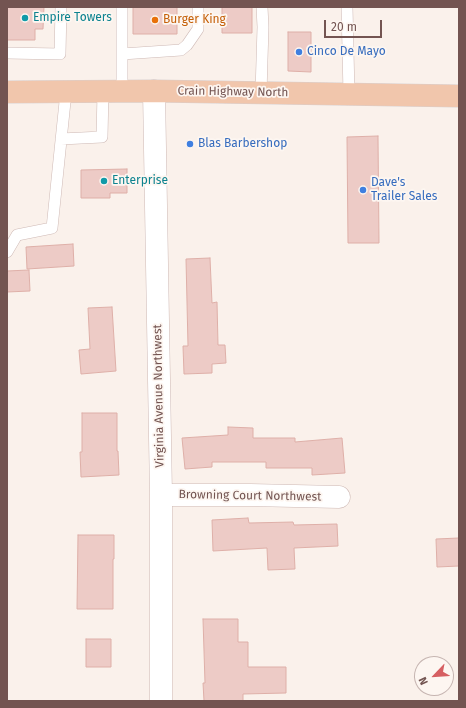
<!DOCTYPE html>
<html>
<head>
<meta charset="utf-8">
<style>
	body { margin:0 }
	#map { position:relative; width:466px; height:708px; overflow:hidden; background:#faf1eb; font-family:"Fira Sans",sans-serif }
	canvas { display:block }
	.frame { position:absolute; inset:0; border:8px solid #735451; pointer-events:none }
	.north { position:absolute; left:414px; top:656px; width:40px; height:40px; box-sizing:border-box; background:#fdf6f1; border:1px solid #c6b5b1; border-radius:50%; rotate:245deg; font-size:11px; font-weight:700; line-height:16px; text-align:center; color:#735451 }
	.north::after { content:''; display:block; margin:auto; width:14px; height:18px; background:#d65f62; clip-path:polygon(50% 0,100% 100%,50% 72%,0 100%) }
	.scale { position:absolute; left:324px; top:20px; width:58px; height:18px; box-sizing:border-box; border:2px solid #735451; border-top:0; padding-left:5px; font-size:12px; line-height:14px; white-space:nowrap; color:#735451; -webkit-text-stroke:3px #fdf6f1; paint-order:stroke }
</style>
</head>
<body>
<div id="map">
<canvas width="466" height="708"></canvas>
<div class="frame"></div>
<div class="north">N</div>
<div class="scale">20 m</div>
</div>
<script>
const context = document.querySelector('canvas').getContext('2d');
context.lineJoin = 'round';
function fillPath(path, color) {
  context.fillStyle = color;
  context.fill(path, 'evenodd');
}
function toPath(rows) {
  const path = new Path2D();
  for (const r of rows) {
    path.moveTo(r[0], r[1]);
    for (let i = 2; i < r.length; i += 2) path.lineTo(r[i], r[i + 1]);
  }
  return path;
}
function stroke(path, color, width, dash) {
  context.strokeStyle = color;
  context.lineWidth = width;
  context.lineCap = dash ? 'butt' : 'round';
  context.setLineDash(dash || []);
  context.stroke(path);
}
function drawText(font, color, halo, rows, align = 'center') {
  context.font = font + ' "Fira Sans",sans-serif';
  context.lineWidth = 3.5;
  context.setLineDash([]);
  context.textBaseline = 'middle';
  context.strokeStyle = halo;
  context.fillStyle = color;
  for (const [text, x, y, turn = 0] of rows) {
    context.save();
    context.translate(x, y);
    context.rotate((+turn || 0) * Math.PI / 180);
    context.textAlign = isNaN(turn) ? turn : align;
    if (halo) context.strokeText(text, 0, 0);
    context.fillText(text, 0, 0);
    context.restore();
  }
}
const building = toPath([
	[7,7,44,7,43,29,35,29,35,40,7,40,7,7],
	[133,7,177,7,177,34,133,34,133,7],
	[222,7,252,7,252,33,222,33,222,7],
	[288,32,311,32,311,72,288,71,288,32],
	[378,136,379,243,348,243,347,137,378,136],
	[127,169,127,193,110,193,110,198,81,198,81,170,127,169],
	[73,244,74,266,27,269,26,247,73,244],
	[210,258,212,303,217,302,218,345,225,345,226,363,212,364,212,373,184,374,183,346,188,346,186,259,210,258],
	[29,270,30,291,7,292,7,271,29,270],
	[112,307,116,371,81,374,79,350,90,349,88,308,112,307],
	[82,413,117,413,117,451,118,451,119,475,81,477,80,452,82,452,82,413],
	[228,427,253,428,253,438,295,438,295,442,342,438,345,473,312,475,312,468,266,468,266,462,212,462,212,467,185,469,182,438,228,435,228,427],
	[248,518,249,523,293,522,294,525,337,524,338,546,294,548,295,569,268,570,267,548,213,551,212,520,248,518],
	[78,535,114,535,114,559,113,559,113,609,77,609,78,535],
	[459,538,459,566,437,567,436,539,459,538],
	[203,619,238,619,238,642,248,642,248,667,286,667,286,693,243,694,243,701,204,701,203,683,205,683,203,619],
	[86,639,111,639,111,667,86,667,86,639]
]);
fillPath(building, '#edcbc6');
stroke(building, '#deafa8', 1);
const service = toPath([
	[347,7,349,94],
	[7,53,60,54,61,7],
	[122,54,181,50,187,45,198,29,198,7],
	[122,91,122,7],
	[261,93,263,27,262,7],
	[61,139,102,137,103,92],
	[7,252,17,235,52,228,66,92]
]);
const minor = toPath([
	[154,91,161,495,161,701],
	[161,495,250,495,339,497]
]);
const primary = toPath([
	[7,92,154,91,459,96]
]);
stroke(service, '#ceb9b5', 12);
stroke(minor, '#ceb9b5', 23);
stroke(primary, '#d8cfce', 23);
stroke(service, '#fff', 11);
stroke(minor, '#fff', 22);
stroke(primary, '#f1c6ac', 22);
for (const [x, y, r, color] of [
	[25,18,4,"#0f9aa8"],
	[155,20,4,"#e8710a"],
	[299,52,4,"#3f7fe0"],
	[190,144,4,"#3f7fe0"],
	[104,181,4,"#0f9aa8"],
	[363,190,4,"#3f7fe0"]
]) {
  const dot = new Path2D();
  dot.arc(x, y, r, 0, 2 * Math.PI);
  context.fillStyle = color;
  context.fill(dot);
  stroke(dot, '#fdf6f1', 1.5);
}
drawText('12px', '#0d838f', '#fdf6f1', [
	["Empire Towers",33,18],
	["Enterprise",112,181]
], 'left');
drawText('12px', '#c56008', '#fdf6f1', [
	["Burger King",163,20]
], 'left');
drawText('12px', '#366cbe', '#fdf6f1', [
	["Cinco De Mayo",307,52],
	["Blas Barbershop",198,144],
	["Dave's",371,183],
	["Trailer Sales",371,197]
], 'left');
drawText('12px', '#735451', '#fdf6f1', [
	["Crain Highway North",233,92,1],
	["Virginia Avenue Northwest",159,396,-91],
	["Browning Court Northwest",250,496,1]
]);
</script>
</body>
</html>
